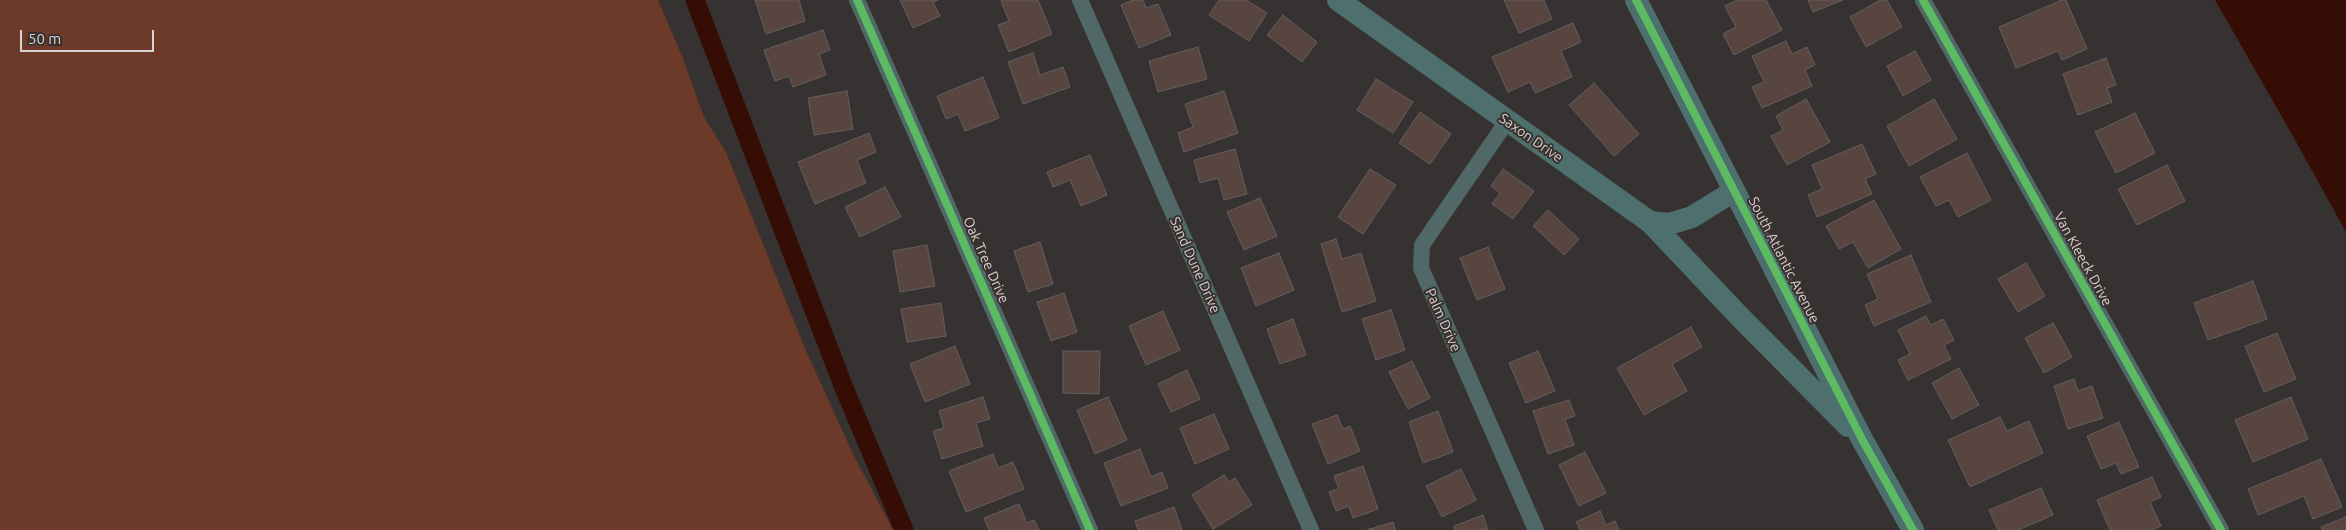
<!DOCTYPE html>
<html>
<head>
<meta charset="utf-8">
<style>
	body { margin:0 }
	#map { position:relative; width:2346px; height:530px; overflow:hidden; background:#373232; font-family:Ubuntu,sans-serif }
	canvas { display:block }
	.scale { position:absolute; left:20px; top:30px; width:134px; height:22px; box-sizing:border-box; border:2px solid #d8d2d1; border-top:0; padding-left:6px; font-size:15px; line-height:18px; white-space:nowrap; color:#d8d2d1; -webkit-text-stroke:4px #3a312f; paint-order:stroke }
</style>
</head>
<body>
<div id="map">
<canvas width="2346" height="530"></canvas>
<div class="scale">50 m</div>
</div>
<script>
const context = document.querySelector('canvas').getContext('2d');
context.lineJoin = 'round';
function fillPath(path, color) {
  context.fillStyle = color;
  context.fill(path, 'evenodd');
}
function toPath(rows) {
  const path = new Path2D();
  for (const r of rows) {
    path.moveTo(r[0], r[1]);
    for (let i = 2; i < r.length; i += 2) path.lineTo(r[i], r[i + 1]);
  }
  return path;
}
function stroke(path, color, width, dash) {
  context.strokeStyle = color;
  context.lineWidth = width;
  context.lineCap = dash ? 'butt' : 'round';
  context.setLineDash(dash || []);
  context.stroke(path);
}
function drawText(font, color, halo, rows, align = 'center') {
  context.font = font + ' Ubuntu,sans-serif';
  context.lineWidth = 4;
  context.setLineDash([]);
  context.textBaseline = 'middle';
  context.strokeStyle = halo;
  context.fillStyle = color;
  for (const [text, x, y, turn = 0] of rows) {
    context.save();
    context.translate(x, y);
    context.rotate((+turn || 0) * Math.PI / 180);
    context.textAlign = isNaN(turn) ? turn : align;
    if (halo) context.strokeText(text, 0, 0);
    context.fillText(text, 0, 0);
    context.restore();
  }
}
fillPath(toPath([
	[0,0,658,0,682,56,704,117,726,152,806,351,853,454,893,530,0,530]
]), '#6d3928');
fillPath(toPath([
	[2215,0,2346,0,2346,232,2294,138]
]), '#360d04');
stroke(toPath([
	[695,0,844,388,904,530]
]), '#360d04', 19);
const building = toPath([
	[755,0,799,0,805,21,766,34,755,0],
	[900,0,938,0,933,2,940,16,913,28,900,0],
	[1004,0,1038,0,1052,34,1009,52,998,25,1009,21,1001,1,1004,0],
	[1133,0,1143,0,1146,8,1158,4,1171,35,1139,48,1121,5,1133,0],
	[1219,0,1246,0,1267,13,1249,41,1209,15,1219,0],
	[1504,0,1544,0,1552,19,1519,33,1504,0],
	[1737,0,1766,0,1782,30,1734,55,1723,34,1736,27,1725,6,1737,0],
	[1808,0,1843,0,1813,12,1808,0],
	[1880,0,1887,0,1902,27,1866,47,1850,17,1880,0],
	[2062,0,2066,0,2087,49,2062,60,2058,51,2016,68,1999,27,2062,0],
	[1283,15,1317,42,1302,62,1267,35,1283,15],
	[1573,23,1581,42,1561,51,1572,77,1535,93,1530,82,1508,92,1492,57,1573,23],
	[823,30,830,50,819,54,826,75,793,87,789,76,775,81,764,50,823,30],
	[1786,41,1792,54,1807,47,1815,65,1805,70,1812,86,1762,108,1752,87,1764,82,1752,56,1786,41],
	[1198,47,1207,79,1158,92,1149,61,1198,47],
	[1915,51,1931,80,1903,96,1887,66,1915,51],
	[1033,53,1040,75,1063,67,1070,87,1023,104,1008,62,1033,53],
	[2106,58,2116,85,2107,88,2112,102,2078,115,2063,74,2106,58],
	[983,77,999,118,965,131,958,114,946,119,937,96,983,77],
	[1376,79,1413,102,1393,133,1357,110,1376,79],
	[1594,83,1639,134,1614,156,1569,105,1594,83],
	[847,91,853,129,814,135,808,98,847,91],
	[1224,91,1238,133,1184,152,1178,133,1193,127,1185,104,1224,91],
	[1806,99,1830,142,1787,165,1771,136,1783,130,1776,116,1806,99],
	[1934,99,1957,139,1909,166,1887,126,1934,99],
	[1420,112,1451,134,1430,164,1399,143,1420,112],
	[2135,113,2155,153,2116,173,2095,132,2135,113],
	[869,133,876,152,857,160,866,183,815,204,798,162,869,133],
	[1862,144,1876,174,1865,179,1872,194,1817,217,1808,195,1822,189,1812,165,1862,144],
	[1235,149,1247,194,1224,200,1218,178,1200,183,1194,160,1235,149],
	[1967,153,1991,200,1958,217,1949,200,1936,206,1920,177,1967,153],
	[1090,155,1107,195,1081,206,1070,180,1053,187,1047,172,1090,155],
	[2167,165,2185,201,2137,225,2118,189,2167,165],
	[1370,169,1396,185,1363,234,1338,217,1370,169],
	[1503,169,1534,191,1513,219,1492,204,1500,193,1491,186,1503,169],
	[885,187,901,217,860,237,845,207,885,187],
	[1260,198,1277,236,1244,250,1227,212,1260,198],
	[1874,200,1901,249,1868,268,1853,242,1839,249,1826,226,1874,200],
	[1548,210,1579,239,1564,255,1533,226,1548,210],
	[1336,239,1342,259,1361,253,1376,301,1342,312,1321,244,1336,239],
	[1040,242,1053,284,1028,292,1014,251,1040,242],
	[927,245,935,286,900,292,893,251,927,245],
	[1488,247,1505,289,1477,300,1460,258,1488,247],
	[1279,253,1294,290,1256,306,1241,268,1279,253],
	[1911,255,1931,302,1874,326,1865,305,1878,299,1867,274,1911,255],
	[2026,263,2045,296,2018,312,1998,279,2026,263],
	[2253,281,2267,319,2208,340,2194,303,2253,281],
	[1064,293,1077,332,1051,341,1037,302,1064,293],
	[941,303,946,336,907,342,901,309,941,303],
	[1391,310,1405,350,1376,360,1362,319,1391,310],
	[1163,311,1180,350,1146,365,1129,326,1163,311],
	[1926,316,1931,325,1943,319,1954,340,1944,345,1951,359,1908,380,1898,360,1910,354,1898,330,1926,316],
	[1293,319,1306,355,1280,364,1267,329,1293,319],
	[2053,323,2072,357,2044,373,2025,338,2053,323],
	[1691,327,1702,347,1672,364,1687,391,1644,415,1617,368,1691,327],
	[2277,333,2296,379,2264,392,2245,346,2277,333],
	[955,346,970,384,925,402,910,364,955,346],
	[1063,351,1100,351,1099,394,1063,393,1063,351],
	[1538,351,1555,391,1526,403,1509,363,1538,351],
	[1412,361,1430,398,1408,409,1389,372,1412,361],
	[1959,368,1979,405,1952,419,1932,383,1959,368],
	[1187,370,1200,399,1171,412,1158,384,1187,370],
	[2074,379,2078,391,2092,386,2103,418,2068,429,2054,386,2074,379],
	[983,397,990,419,976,423,983,446,942,459,933,431,944,428,939,411,983,397],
	[1108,397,1127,440,1095,454,1077,410,1108,397],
	[2291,397,2308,439,2253,462,2235,420,2291,397],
	[1569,400,1575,416,1565,419,1574,445,1548,454,1533,411,1569,400],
	[1438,411,1453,452,1423,463,1409,422,1438,411],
	[1214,414,1229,449,1195,464,1180,428,1214,414],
	[1337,415,1343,429,1350,426,1360,451,1328,464,1312,424,1337,415],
	[2000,417,2007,431,2029,421,2043,453,1970,487,1948,440,2000,417],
	[2119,422,2139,467,2121,474,2116,463,2101,469,2087,436,2119,422],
	[1140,449,1151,477,1162,472,1168,488,1121,506,1104,463,1140,449],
	[1585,452,1606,493,1579,506,1559,465,1585,452],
	[993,454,998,468,1013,462,1024,489,966,512,949,471,993,454],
	[2321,459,2342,507,2313,519,2304,496,2258,515,2248,489,2321,459],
	[1363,466,1378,509,1353,518,1349,506,1336,511,1329,492,1339,489,1334,476,1363,466],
	[1461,469,1476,500,1442,517,1426,486,1461,469],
	[1224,475,1229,482,1235,478,1252,505,1213,529,1192,495,1224,475],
	[2152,477,2161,497,2150,502,2161,526,2151,530,2110,530,2097,500,2152,477],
	[2041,488,2053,515,2018,530,1998,530,1989,510,2041,488],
	[1019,504,1027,523,1034,520,1039,530,989,530,984,518,1019,504],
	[1174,507,1182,530,1138,530,1135,521,1174,507],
	[1600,511,1606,525,1615,521,1619,530,1580,530,1576,522,1600,511],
	[1483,515,1488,530,1455,530,1454,526,1483,515],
	[2346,517,2346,530,2322,530,2321,527,2346,517],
	[1393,522,1395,530,1367,530,1393,522]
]);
fillPath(building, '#584540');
stroke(building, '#635f5f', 1);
stroke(toPath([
	[857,0,1090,530],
	[1080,0,1311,530],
	[1923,0,2221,530],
	[1507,121,1422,245,1421,268,1536,530]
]), '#506967', 16);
stroke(toPath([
	[1338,0,1650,222,1669,224,1692,217,1734,191],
	[1636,0,1863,441,1913,530],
	[1650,222,1740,317,1848,426]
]), '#4d706e', 22);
stroke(toPath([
	[857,0,1090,530],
	[1636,0,1863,441,1913,530],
	[1923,0,2221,530]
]), '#5cba63', 8);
drawText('14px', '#d8d2d1', '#3a312f', [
	["Saxon Drive",1531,138,35],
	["Van Kleeck Drive",2083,259,61],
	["Oak Tree Drive",986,260,66],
	["South Atlantic Avenue",1784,260,63],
	["Sand Dune Drive",1195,265,66],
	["Palm Drive",1443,320,66]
]);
</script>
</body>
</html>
